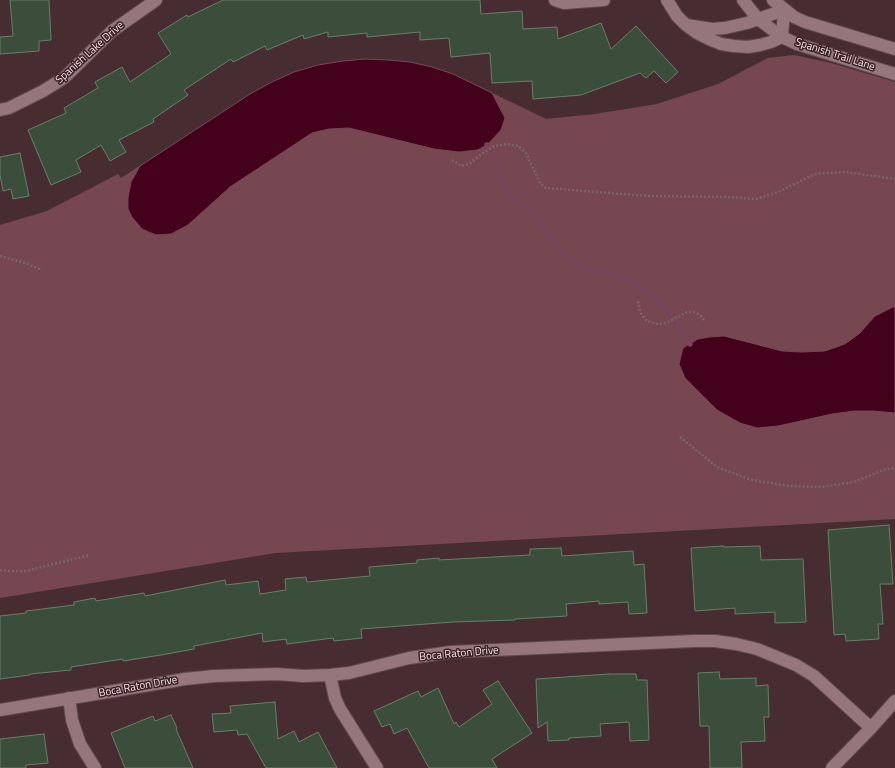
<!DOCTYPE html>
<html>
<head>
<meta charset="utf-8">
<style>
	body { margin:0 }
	canvas { display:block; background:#472d32 }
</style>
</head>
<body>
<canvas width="895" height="768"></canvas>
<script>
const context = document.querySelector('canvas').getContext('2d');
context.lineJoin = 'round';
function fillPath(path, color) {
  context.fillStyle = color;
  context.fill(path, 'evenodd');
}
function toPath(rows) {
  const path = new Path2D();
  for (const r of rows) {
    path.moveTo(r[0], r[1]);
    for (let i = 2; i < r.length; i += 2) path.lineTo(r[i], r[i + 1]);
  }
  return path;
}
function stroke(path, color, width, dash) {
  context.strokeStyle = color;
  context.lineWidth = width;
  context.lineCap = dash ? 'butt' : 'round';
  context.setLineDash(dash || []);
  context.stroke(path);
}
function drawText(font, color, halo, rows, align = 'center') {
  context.font = font + ' "Titillium Web",sans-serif';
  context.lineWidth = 3;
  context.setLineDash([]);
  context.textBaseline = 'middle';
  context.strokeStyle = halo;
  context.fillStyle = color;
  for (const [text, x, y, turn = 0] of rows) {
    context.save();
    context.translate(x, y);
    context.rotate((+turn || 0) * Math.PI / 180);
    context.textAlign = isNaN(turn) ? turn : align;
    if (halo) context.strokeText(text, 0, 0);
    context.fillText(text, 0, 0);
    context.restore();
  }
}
fillPath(toPath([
	[794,55,831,63,895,82,895,519,276,553,0,598,0,225,47,211,118,174,121,178,250,94,272,82,294,72,318,65,343,61,365,59,388,60,410,62,432,67,453,74,546,119,595,114,657,104,718,84,768,58]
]), '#764751');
const water = toPath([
	[365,59,388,60,410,62,432,67,453,74,492,93,505,118,501,130,487,145,477,150,459,152,434,149,349,128,329,129,312,133,230,187,188,225,171,234,156,235,142,229,132,217,128,209,128,198,131,182,140,166,250,94,272,82,294,72,318,65,343,61,365,59],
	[893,307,895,307,895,413,873,411,854,411,832,414,778,426,757,428,740,423,717,410,685,378,679,364,683,348,698,339,709,337,724,336,782,351,802,352,825,351,845,344,860,333,875,316,893,307]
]);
fillPath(water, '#44011b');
stroke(water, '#784457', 1);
stroke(toPath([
	[487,145,496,162,503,187,513,200,531,211,556,245,576,265,587,269,604,271,617,275,637,284,667,310,690,344]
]), '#784457', 5.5);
const building = toPath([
	[10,0,49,0,51,40,39,41,39,51,0,54,0,37,13,36,10,0],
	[223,0,480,0,481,14,522,11,523,29,557,27,558,39,601,23,611,49,636,26,678,72,666,83,654,71,646,78,640,73,581,95,533,99,532,81,492,83,490,53,451,57,449,38,420,40,420,32,367,37,367,33,328,37,328,32,304,39,303,35,267,50,265,46,233,62,231,59,184,90,188,95,153,119,154,122,119,140,126,152,110,161,101,145,76,160,81,172,51,185,28,130,66,113,64,108,98,88,95,82,122,67,130,82,171,54,158,33,187,15,188,17,223,0],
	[20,153,29,196,13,199,11,189,3,191,0,175,0,157,20,153],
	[889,525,893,584,880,584,883,624,878,624,879,639,846,641,845,634,834,635,828,530,889,525],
	[723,546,723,547,760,546,761,560,803,559,806,622,775,623,775,612,735,614,735,608,695,611,691,548,723,546],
	[561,548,562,556,633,551,634,565,644,564,647,613,629,614,628,602,599,604,599,601,566,604,567,616,515,619,515,620,453,622,361,629,362,638,334,641,333,638,287,644,286,639,263,642,262,633,194,646,194,649,161,655,123,661,123,659,71,667,71,670,30,674,30,675,0,679,0,616,26,613,26,611,74,605,74,602,95,598,96,601,144,593,145,596,225,580,226,585,258,581,260,594,286,590,285,579,306,577,307,582,370,576,369,567,417,563,417,560,439,558,439,560,530,555,530,549,561,548],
	[719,672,720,679,756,678,756,686,768,685,769,717,764,717,765,741,741,742,742,768,710,768,709,726,700,726,698,673,719,672],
	[609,674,636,674,637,680,647,680,649,740,630,741,629,722,600,724,601,736,569,738,569,740,548,741,547,722,538,728,536,679,609,674],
	[498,681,532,733,492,759,497,768,429,768,407,728,394,734,390,724,382,727,374,711,418,691,421,697,438,688,454,724,456,722,459,727,492,704,483,690,498,681],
	[275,702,278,739,294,731,299,742,318,732,337,768,266,768,247,734,238,735,237,730,214,732,212,714,231,713,230,706,275,702],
	[171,715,177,728,176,729,193,768,125,768,111,733,153,716,155,721,171,715],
	[44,734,48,763,26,765,26,768,0,768,0,739,44,734]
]);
fillPath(building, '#3a4e3b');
stroke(building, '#697e69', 1);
const minor = toPath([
	[555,0,564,3,604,0],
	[667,0,677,16,686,25,697,33,709,39,721,44,734,46,748,47,760,45,771,42,782,37,784,10,747,23,725,28,712,29,686,25],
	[743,0,758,19,782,37,797,44,895,74],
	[773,0,794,17,805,22,895,49],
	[0,110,9,108,43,91,64,78,112,31,156,0],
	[330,675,335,698,340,709,377,768],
	[69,698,72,720,80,744,95,768],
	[0,710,185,679,214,676,277,674,303,676,330,675,349,673,409,658,451,652,694,641,715,641,736,644,757,649,796,665,814,676,871,728],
	[832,768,871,728,895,701]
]);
stroke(minor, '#60494e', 14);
stroke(toPath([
	[452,160,461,166,469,164,483,153,494,146,508,144,518,146,526,153,540,183,546,188,648,196,728,197,756,199,778,192,815,174,846,172,895,179],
	[0,256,22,262,42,270],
	[638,301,640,312,647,321,655,324,666,323,687,312,694,312,700,315,705,321],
	[680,437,717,467,752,480,789,486,822,487,854,482,883,470,895,468],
	[0,570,11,571,26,571,90,555]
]), '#7c6468', 2.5, [2, 2]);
stroke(minor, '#95767c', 12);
drawText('11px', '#f2e0e3', '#3c2328', [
	["Spanish Lake Drive",90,53,-42],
	["Spanish Trail Lane",835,55,18],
	["Boca Raton Drive",459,654,-5],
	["Boca Raton Drive",138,687,-10]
]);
</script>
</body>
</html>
